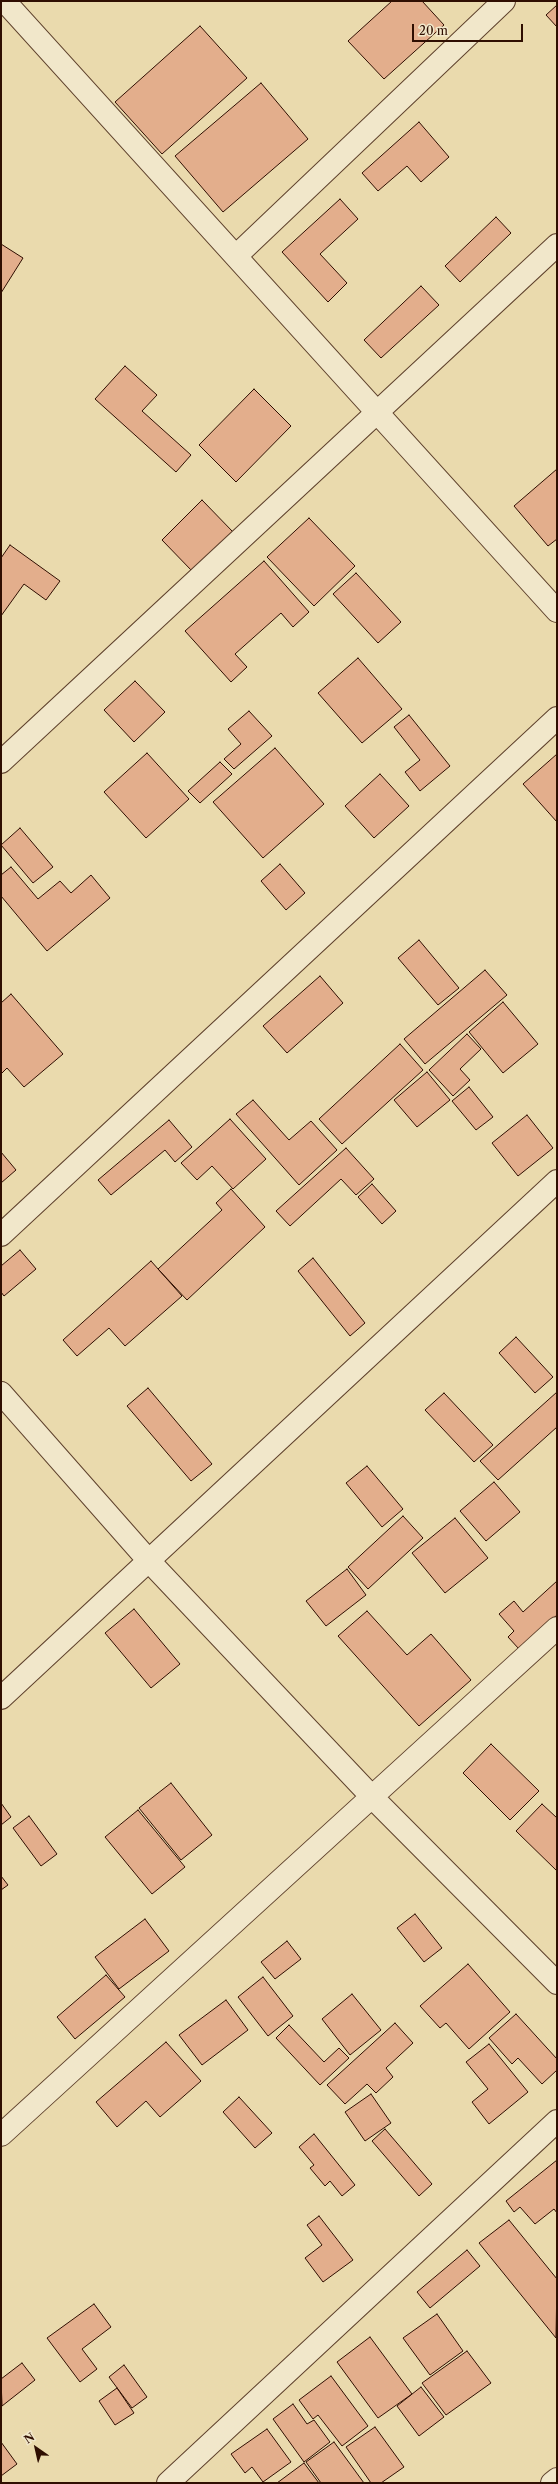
<!DOCTYPE html>
<html>
<head>
<meta charset="utf-8">
<style>
	body { margin:0 }
	#map { position:relative; width:558px; height:2484px; overflow:hidden; background:#eadaad; font-family:"Libre Caslon Text",serif }
	canvas { display:block }
	.frame { position:absolute; inset:0; border:2px solid #2f0e01; pointer-events:none }
	.north { position:absolute; left:16px; top:2428px; width:40px; height:40px; -webkit-text-stroke:3px #f1e7ca; paint-order:stroke; rotate:326deg; font-size:11px; font-weight:700; line-height:16px; text-align:center; color:#2f0e01 }
	.north::after { content:''; display:block; margin:auto; width:14px; height:18px; background:#2f0e01; clip-path:polygon(50% 0,100% 100%,50% 72%,0 100%) }
	.scale { position:absolute; left:412px; top:24px; width:111px; height:18px; box-sizing:border-box; border:2px solid #2f0e01; border-top:0; padding-left:5px; font-size:12px; line-height:14px; white-space:nowrap; color:#2f0e01; -webkit-text-stroke:3px #f1e7ca; paint-order:stroke }
</style>
</head>
<body>
<div id="map">
<canvas width="558" height="2484"></canvas>
<div class="frame"></div>
<div class="north">N</div>
<div class="scale">20 m</div>
</div>
<script>
const context = document.querySelector('canvas').getContext('2d');
context.lineJoin = 'round';
function fillPath(path, color) {
  context.fillStyle = color;
  context.fill(path, 'evenodd');
}
function toPath(rows) {
  const path = new Path2D();
  for (const r of rows) {
    path.moveTo(r[0], r[1]);
    for (let i = 2; i < r.length; i += 2) path.lineTo(r[i], r[i + 1]);
  }
  return path;
}
function stroke(path, color, width, dash) {
  context.strokeStyle = color;
  context.lineWidth = width;
  context.lineCap = dash ? 'butt' : 'round';
  context.setLineDash(dash || []);
  context.stroke(path);
}
const building = toPath([
	[392,1,422,1,444,25,384,79,348,41,392,1],
	[557,5,557,27,546,15,557,5],
	[200,26,247,78,162,154,115,102,200,26],
	[261,83,308,139,223,212,175,156,261,83],
	[419,122,449,157,421,182,407,166,378,191,362,173,419,122],
	[340,199,358,219,320,254,347,283,328,302,282,252,340,199],
	[496,217,511,233,460,282,445,266,496,217],
	[1,244,23,258,1,293,1,244],
	[421,286,439,305,381,358,364,340,421,286],
	[125,366,157,395,142,411,191,455,176,472,95,399,125,366],
	[254,389,291,426,236,482,199,445,254,389],
	[557,469,557,539,548,546,514,506,557,469],
	[202,500,233,532,192,571,162,540,202,500],
	[309,518,355,566,314,606,267,557,309,518],
	[10,545,60,581,46,600,24,584,1,616,1,558,10,545],
	[264,561,309,612,293,627,281,613,235,654,247,667,231,682,185,631,264,561],
	[356,573,401,622,378,643,333,594,356,573],
	[358,658,402,709,362,743,318,693,358,658],
	[135,681,165,712,134,742,104,710,135,681],
	[249,711,272,736,234,769,224,759,241,744,228,729,249,711],
	[409,715,450,766,420,791,405,772,420,760,394,727,409,715],
	[275,748,324,804,263,858,213,802,275,748],
	[147,753,189,799,146,838,104,792,147,753],
	[557,754,557,822,523,784,557,754],
	[220,762,232,774,200,803,188,791,220,762],
	[380,774,409,806,374,838,345,806,380,774],
	[20,828,53,867,33,883,1,845,20,828],
	[280,864,305,893,286,910,261,881,280,864],
	[11,867,38,899,60,881,71,893,91,875,110,898,47,951,1,896,1,875,11,867],
	[419,940,459,988,438,1005,398,958,419,940],
	[485,970,507,995,425,1064,404,1039,485,970],
	[320,976,343,1003,287,1053,263,1026,320,976],
	[11,994,63,1054,24,1087,7,1068,1,1074,1,1003,11,994],
	[503,1002,538,1044,503,1073,469,1032,503,1002],
	[467,1034,481,1049,460,1069,470,1080,453,1096,429,1070,467,1034],
	[400,1044,423,1070,342,1144,319,1119,400,1044],
	[427,1072,450,1100,417,1127,394,1100,427,1072],
	[469,1087,493,1117,476,1130,452,1101,469,1087],
	[253,1100,289,1140,311,1121,337,1150,299,1185,236,1114,253,1100],
	[527,1115,553,1148,518,1176,492,1143,527,1115],
	[230,1119,266,1159,233,1189,212,1166,197,1180,181,1163,230,1119],
	[169,1120,192,1147,175,1162,165,1150,111,1195,98,1180,169,1120],
	[346,1148,374,1179,356,1195,341,1179,290,1226,276,1211,346,1148],
	[1,1152,16,1170,1,1183,1,1152],
	[372,1184,396,1211,382,1224,358,1197,372,1184],
	[231,1189,265,1227,187,1300,158,1269,222,1210,216,1203,231,1189],
	[20,1250,36,1269,4,1296,1,1292,1,1266,20,1250],
	[313,1258,365,1323,350,1336,298,1271,313,1258],
	[151,1261,182,1296,125,1346,109,1328,77,1356,63,1340,151,1261],
	[516,1337,553,1377,535,1393,499,1353,516,1337],
	[148,1388,212,1464,191,1481,127,1406,148,1388],
	[557,1392,557,1427,498,1480,480,1461,557,1392],
	[444,1393,493,1445,474,1462,425,1410,444,1393],
	[367,1466,403,1509,382,1527,346,1483,367,1466],
	[494,1482,520,1512,486,1541,460,1511,494,1482],
	[403,1516,423,1538,368,1589,348,1567,403,1516],
	[455,1518,488,1558,445,1593,412,1553,455,1518],
	[347,1569,366,1595,326,1626,306,1601,347,1569],
	[557,1581,557,1615,519,1649,508,1637,514,1631,499,1614,514,1601,523,1612,557,1581],
	[134,1609,180,1664,151,1688,105,1633,134,1609],
	[367,1611,407,1655,431,1634,471,1680,419,1726,338,1636,367,1611],
	[491,1744,539,1791,510,1820,463,1773,491,1744],
	[171,1783,212,1835,181,1860,139,1808,171,1783],
	[1,1803,11,1817,1,1825,1,1803],
	[542,1804,557,1818,557,1871,516,1831,542,1804],
	[138,1810,185,1867,152,1894,105,1837,138,1810],
	[29,1816,57,1854,41,1866,13,1828,29,1816],
	[1,1876,8,1885,1,1890,1,1876],
	[415,1914,442,1948,424,1962,397,1928,415,1914],
	[145,1919,169,1951,119,1989,95,1957,145,1919],
	[287,1941,301,1959,275,1979,261,1962,287,1941],
	[468,1964,510,2012,469,2049,446,2023,440,2028,420,2006,468,1964],
	[106,1975,125,1997,75,2039,57,2017,106,1975],
	[263,1977,293,2016,268,2036,238,1997,263,1977],
	[352,1994,381,2030,350,2055,322,2019,352,1994],
	[226,2000,248,2030,202,2065,179,2035,226,2000],
	[516,2014,557,2059,557,2070,542,2084,518,2058,512,2064,489,2038,516,2014],
	[395,2023,413,2043,386,2068,393,2077,376,2093,367,2084,345,2104,327,2085,395,2023],
	[289,2025,324,2062,339,2048,349,2058,320,2085,276,2038,289,2025],
	[166,2042,201,2081,160,2117,146,2101,117,2127,96,2102,166,2042],
	[489,2044,528,2092,489,2124,472,2102,488,2089,466,2062,489,2044],
	[371,2094,391,2123,365,2141,345,2112,371,2094],
	[239,2097,272,2133,255,2148,223,2112,239,2097],
	[385,2129,432,2184,419,2196,372,2141,385,2129],
	[314,2134,355,2185,342,2196,330,2181,325,2186,310,2168,314,2165,299,2147,314,2134],
	[557,2160,557,2213,554,2209,535,2224,520,2207,514,2212,506,2201,557,2160],
	[319,2216,353,2260,323,2282,305,2258,322,2245,307,2225,319,2216],
	[509,2220,557,2279,556,2338,479,2243,509,2220],
	[467,2250,480,2266,430,2308,417,2292,467,2250],
	[94,2304,111,2327,82,2349,97,2369,80,2382,47,2338,94,2304],
	[437,2314,463,2351,430,2375,403,2338,437,2314],
	[370,2337,412,2394,378,2418,337,2362,370,2337],
	[467,2351,491,2383,446,2415,422,2383,467,2351],
	[22,2363,35,2380,2,2406,1,2379,22,2363],
	[124,2365,147,2397,132,2408,109,2377,124,2365],
	[331,2376,368,2426,342,2446,318,2415,313,2419,299,2400,331,2376],
	[421,2387,444,2417,419,2436,397,2406,421,2387],
	[117,2388,134,2413,115,2425,99,2401,117,2388],
	[293,2404,307,2424,314,2420,330,2442,304,2462,273,2419,293,2404],
	[375,2427,404,2467,381,2483,371,2483,346,2447,375,2427],
	[267,2429,291,2462,263,2482,252,2467,245,2473,231,2454,267,2429],
	[1,2442,17,2464,1,2476,1,2442],
	[334,2442,364,2483,321,2483,306,2462,334,2442],
	[304,2463,319,2483,277,2483,304,2463]
]);
fillPath(building, '#e3ae8c');
stroke(building, '#2f0e01', 1);
const minor = toPath([
	[8,5,557,611],
	[236,256,504,1],
	[1,762,557,245],
	[1,1235,557,718],
	[1,1393,149,1561,373,1798,557,1983],
	[1,1698,557,1181],
	[1,2135,557,1628],
	[168,2483,557,2121],
	[552,2483,557,2479]
]);
stroke(minor, '#5e412c', 24);
stroke(minor, '#f1e7ca', 22);
</script>
</body>
</html>
